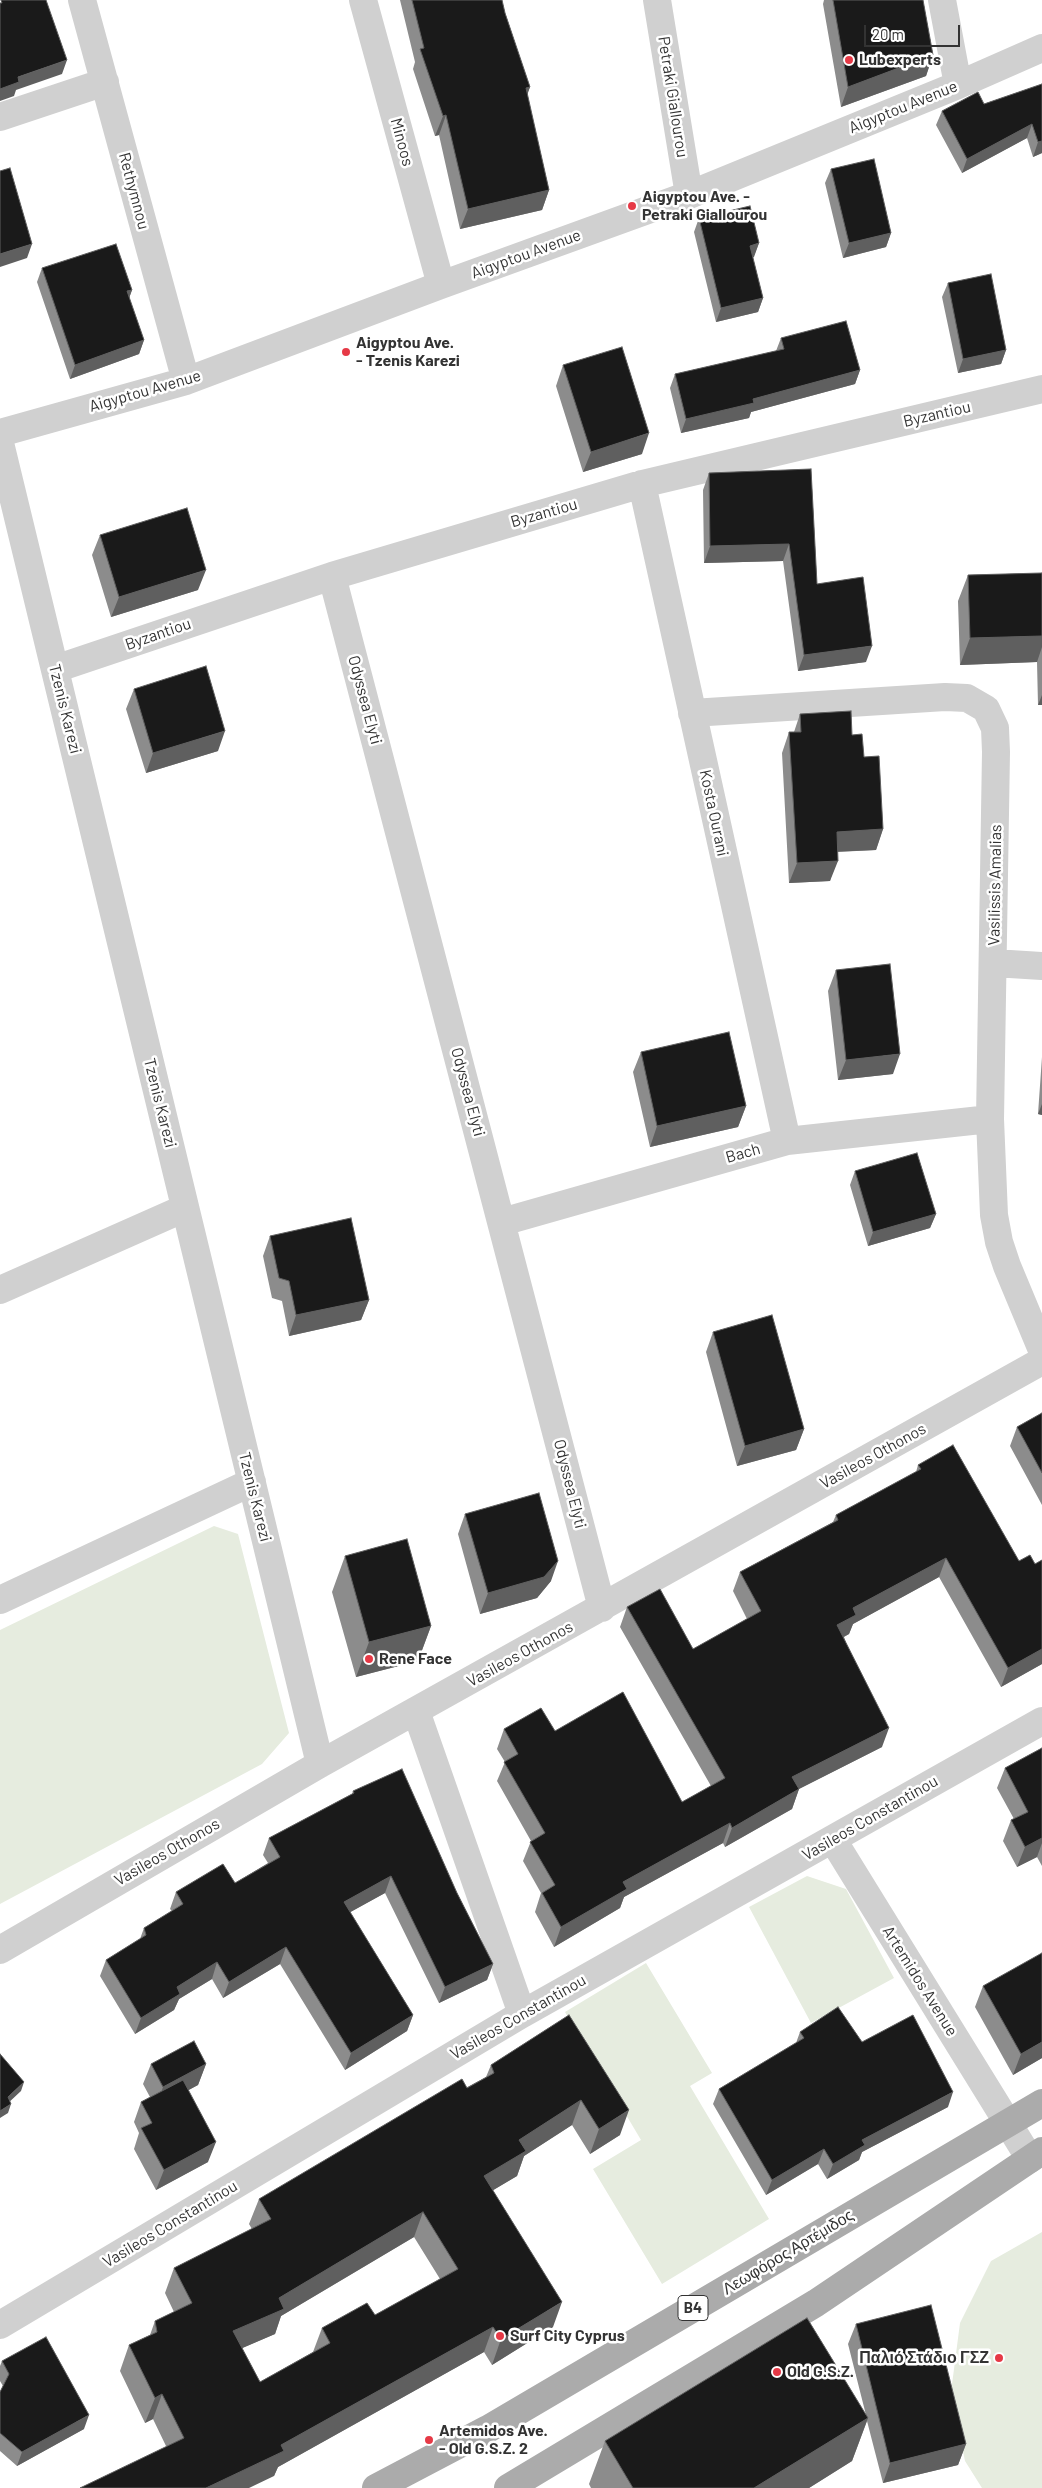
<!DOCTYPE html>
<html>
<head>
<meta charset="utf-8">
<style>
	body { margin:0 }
	#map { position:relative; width:1042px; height:2488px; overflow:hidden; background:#fff; font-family:Barlow,sans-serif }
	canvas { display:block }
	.scale { position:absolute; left:864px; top:25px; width:96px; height:22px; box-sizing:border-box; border:2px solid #333; border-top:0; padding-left:6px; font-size:15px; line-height:18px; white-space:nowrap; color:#333; -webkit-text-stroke:4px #fff; paint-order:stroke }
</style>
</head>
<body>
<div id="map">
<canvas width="1042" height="2488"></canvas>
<div class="scale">20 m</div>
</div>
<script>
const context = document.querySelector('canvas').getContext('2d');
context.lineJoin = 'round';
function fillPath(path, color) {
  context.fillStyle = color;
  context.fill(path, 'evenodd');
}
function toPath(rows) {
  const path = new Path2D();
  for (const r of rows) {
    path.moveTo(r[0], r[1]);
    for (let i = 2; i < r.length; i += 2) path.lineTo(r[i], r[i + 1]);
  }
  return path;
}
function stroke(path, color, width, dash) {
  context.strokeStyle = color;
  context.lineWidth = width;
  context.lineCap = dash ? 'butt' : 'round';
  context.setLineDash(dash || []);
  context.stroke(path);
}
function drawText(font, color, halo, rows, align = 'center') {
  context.font = font + ' Barlow,sans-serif';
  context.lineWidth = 5;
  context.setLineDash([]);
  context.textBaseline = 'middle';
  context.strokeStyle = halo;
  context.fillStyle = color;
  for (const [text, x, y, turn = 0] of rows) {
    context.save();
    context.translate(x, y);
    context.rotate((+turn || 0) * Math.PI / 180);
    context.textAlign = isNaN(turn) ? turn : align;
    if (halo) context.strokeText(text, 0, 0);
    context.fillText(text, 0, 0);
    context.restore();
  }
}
fillPath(toPath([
	[214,1526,238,1534,289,1733,262,1764,0,1904,0,1630],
	[807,1876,846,1889,894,1978,811,2023,749,1907],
	[646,1963,712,2073,690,2086,769,2219,662,2284,593,2169,641,2140,565,2012],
	[1042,2232,1042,2488,982,2488,965,2461,951,2392,960,2323,991,2261]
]), '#e6ecdf');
stroke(toPath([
	[82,0,186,381],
	[363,0,441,285],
	[657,0,689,195],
	[942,0,958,85],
	[0,117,105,82],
	[0,433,186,381,441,285,689,195,958,85,1042,48],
	[0,443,320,1764],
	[642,484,787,1141],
	[332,576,602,1608],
	[55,669,332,576,642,484,1042,389],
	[692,713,945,697,967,698,986,709,995,728,996,752,990,1119,994,1215,999,1242,1007,1266,1042,1350],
	[994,963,1042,966],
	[502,1222,787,1141,990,1119],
	[0,1290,185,1208],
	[0,1600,252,1482],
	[416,1711,522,2014],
	[833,1840,1030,2159],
	[0,1950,320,1764,1042,1361],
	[0,2325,522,2014,1042,1721]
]), '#d0d0d0', 28);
stroke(toPath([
	[376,2488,488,2429,1042,2103],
	[508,2488,816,2303,1042,2151]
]), '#ababab', 28);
fillPath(toPath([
	[400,0,502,0,505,13,530,87,527,94,549,190,542,210,460,229,439,135,435,136,413,69,415,62],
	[824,0,923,0,933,55,926,76,841,107,823,4],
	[1042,84,1042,153,1033,157,1027,138,962,173,936,125,942,111,984,104],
	[831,169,891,233,886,247,843,258,825,183],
	[699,218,759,243,753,258,763,298,758,312,716,322,694,232],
	[42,268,132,290,129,298,144,340,139,354,70,379,37,282],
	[948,283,1006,350,1001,364,958,373,942,297],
	[781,338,860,370,855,384,751,412,749,418,681,433,670,388,675,374,776,351],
	[563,365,642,454,583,472,556,386],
	[811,469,817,584,866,662,798,671,783,561,704,563,703,490,709,473],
	[100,535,198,590,111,617,92,555],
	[1042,573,1042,705,1038,705,1037,662,960,665,958,601,968,575],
	[134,689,218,751,146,773,126,709],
	[800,714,852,735,864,757,883,829,876,850,837,852,830,881,789,883,782,753,789,732,794,732],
	[836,970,893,1074,838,1080,828,991],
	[641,1052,746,1106,738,1127,650,1147,633,1072],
	[1042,1057,1042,1115,1038,1114],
	[855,1171,936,1214,930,1228,868,1246,850,1185],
	[270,1236,369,1300,361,1320,289,1336,282,1301,272,1298,263,1256],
	[713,1332,804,1429,796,1450,737,1466,706,1352],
	[1042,1413,1042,1505,1010,1446,1017,1427],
	[918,1465,1019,1561,1035,1564,1042,1560,1042,1664,1001,1687,939,1577,853,1624,849,1634,844,1637,882,1747,799,1789,792,1809,725,1847,723,1843,624,1897,620,1908,554,1947,535,1912,541,1893,523,1861,531,1841,497,1781,505,1762,497,1749,504,1729,555,1731,682,1802,711,1786,620,1627,627,1607,693,1649,747,1619,733,1591,740,1572,833,1522,836,1515,916,1472],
	[465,1514,551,1581,537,1598,480,1614,458,1534],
	[345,1556,431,1626,418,1661,356,1677,332,1592],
	[1042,1748,1042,1866,1037,1857,1017,1867,1003,1841,1011,1820,1014,1819,997,1788,1005,1768],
	[353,1791,457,1893,493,1964,487,1980,439,2003,385,1893,350,1912,413,2015,407,2031,345,2070,280,1964,223,1998,212,1979,179,1999,174,2010,135,2034,100,1976,106,1960,140,1939,144,1928,172,1911,170,1909,176,1892,235,1883,268,1863,263,1855,269,1838,352,1794],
	[983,1986,1042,2058,1013,2075,975,2007],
	[569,2015,620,2135,590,2154,572,2125,524,2156,517,2176,493,2190,553,2327,492,2365,484,2352,278,2467,274,2476,166,2446,153,2419,145,2423,120,2371,129,2345,150,2335,155,2321,174,2312,165,2293,174,2268,252,2229,249,2224,259,2199,486,2077,491,2065],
	[414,2237,440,2279,375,2315,322,2328,313,2352,260,2382,242,2348,275,2334,281,2316],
	[800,2032,862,2042,948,2107,862,2152,859,2160,827,2179,818,2164,766,2195,713,2104,719,2089,796,2043],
	[151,2064,206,2064,198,2085,188,2090,208,2162,156,2190,134,2149,139,2133,134,2122,141,2102,150,2097,143,2084],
	[856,2324,966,2444,958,2465,883,2483,867,2421,852,2461,809,2488,591,2488,589,2484,605,2441,866,2415,848,2344],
	[2,2361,84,2429,17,2466,0,2451,0,2392,3,2386,0,2381,0,2366]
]), '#8c8c8c');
fillPath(toPath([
	[933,55,926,76,841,107,848,87],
	[67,60,62,74,16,90,14,96,0,101,0,89,18,77],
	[530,87,523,107,526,88],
	[446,115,439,135,435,136,443,116],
	[1032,124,1027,138,962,173,967,159],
	[1042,141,1042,153,1033,157,1038,142],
	[549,190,542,210,460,229,468,209],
	[891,233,886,247,843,258,849,243],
	[759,243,754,257,745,260,750,246],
	[32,244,27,258,0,267,0,254],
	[132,290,127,304,127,291],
	[763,298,758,312,716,322,721,308],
	[144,340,139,354,70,379,75,365],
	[1006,350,1001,364,958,373,963,359],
	[860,370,855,384,751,412,749,418,681,433,686,419,753,399],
	[649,433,642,454,583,472,591,452],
	[789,544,783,561,704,563,710,546],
	[206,570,198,590,111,617,119,597],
	[1042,636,1042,647,1037,662,960,665,970,638],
	[872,646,866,662,798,671,804,655],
	[1042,695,1042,705,1038,705],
	[225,731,218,751,146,773,153,753],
	[883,829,876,850,829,852,837,832],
	[838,861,830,881,789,883,797,863],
	[900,1054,893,1074,838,1080,846,1060],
	[1042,1104,1042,1115,1038,1114],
	[746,1106,738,1127,650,1147,657,1126],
	[936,1214,930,1228,868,1246,873,1232],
	[369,1300,361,1320,289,1336,296,1315],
	[804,1429,796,1450,737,1466,745,1446],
	[946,1558,939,1577,853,1624,849,1634,830,1644,837,1625,853,1608],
	[558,1561,551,1581,537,1598,480,1614,488,1593],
	[431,1626,418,1661,356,1677,369,1642],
	[1042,1649,1042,1664,1001,1687,1008,1668],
	[889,1728,882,1747,785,1796,792,1777],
	[799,1789,792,1809,725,1847,732,1828],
	[730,1823,723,1843,624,1897,620,1908,554,1947,561,1927,623,1882],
	[1042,1838,1042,1843,1037,1857,1017,1867,1025,1847],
	[391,1876,385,1893,338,1919,344,1902],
	[286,1947,280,1964,223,1998,229,1982],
	[217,1962,212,1979,179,1999,174,2010,135,2034,141,2018,177,1987],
	[493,1964,487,1980,439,2003,445,1987],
	[413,2015,407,2031,345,2070,351,2053],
	[1042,2042,1042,2058,1013,2075,1021,2054],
	[206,2064,198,2085,156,2108,163,2087],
	[24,2082,21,2091,5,2106,8,2097],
	[953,2092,948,2107,862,2152,859,2160,827,2179,833,2164,862,2140],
	[581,2100,572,2125,524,2156,517,2176,475,2201,484,2176,519,2140],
	[11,2104,8,2113,0,2118,0,2111],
	[629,2110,620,2135,590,2154,599,2129],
	[216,2142,208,2162,156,2190,164,2170],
	[824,2149,818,2164,766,2195,772,2180],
	[423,2212,414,2237,281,2316,275,2334,224,2356,233,2331,279,2298],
	[562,2302,553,2327,492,2365,501,2339],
	[493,2327,484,2352,278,2467,274,2476,249,2488,206,2488,281,2445],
	[162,2394,153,2419,145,2423,155,2398],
	[89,2415,84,2429,17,2466,22,2452],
	[868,2418,852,2461,809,2488,754,2488],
	[966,2444,958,2465,883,2483,890,2463]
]), '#5f5f5f');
const building = toPath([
	[1,0,46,0,67,60,18,77,19,82,0,89,0,3,2,3,1,0],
	[412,0,502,0,505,13,530,87,526,88,549,190,468,209,446,115,443,116,420,49,424,48,412,0],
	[833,0,923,0,933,55,848,87,833,0],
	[1042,84,1042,141,1038,142,1032,124,967,159,942,111,978,92,984,104,1042,84],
	[874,159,891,233,849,243,831,169,874,159],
	[10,168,32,244,0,254,0,171,10,168],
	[750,206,759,243,750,246,763,298,721,308,699,218,750,206],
	[116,244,132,290,127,291,144,340,75,365,42,268,116,244],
	[991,274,1006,350,963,359,948,283,991,274],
	[846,321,860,370,753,399,754,403,686,419,675,374,784,349,781,338,846,321],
	[622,347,649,433,591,452,563,365,622,347],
	[811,469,817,584,863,577,872,646,804,655,789,544,710,546,709,473,811,469],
	[187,508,206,570,119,597,100,535,187,508],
	[1042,573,1042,636,970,638,968,575,1042,573],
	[206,666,225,731,153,753,134,689,206,666],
	[851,711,852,735,862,734,864,757,879,756,883,829,837,832,838,861,797,863,789,732,801,732,800,714,851,711],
	[890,964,900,1054,846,1060,836,970,890,964],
	[729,1032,746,1106,657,1126,641,1052,729,1032],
	[917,1153,936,1214,873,1232,855,1171,917,1153],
	[351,1218,369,1300,296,1315,289,1281,279,1278,270,1236,351,1218],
	[772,1315,804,1429,745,1446,713,1332,772,1315],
	[1042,1413,1042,1473,1017,1427,1042,1413],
	[953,1445,1019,1561,1030,1555,1035,1564,1042,1560,1042,1649,1008,1668,946,1558,853,1608,856,1615,837,1625,889,1728,792,1777,799,1789,732,1828,730,1823,623,1882,627,1889,561,1927,542,1893,555,1885,530,1842,545,1833,504,1762,518,1754,504,1729,541,1708,555,1731,623,1692,682,1802,725,1778,627,1607,660,1589,693,1649,761,1611,740,1572,838,1520,836,1515,921,1469,918,1465,953,1445],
	[539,1493,558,1561,544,1577,488,1593,465,1514,539,1493],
	[407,1539,431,1626,369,1642,345,1556,407,1539],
	[1042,1748,1042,1838,1025,1847,1011,1820,1028,1812,1005,1768,1042,1748],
	[402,1769,457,1893,493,1964,445,1987,391,1876,344,1902,413,2015,351,2053,286,1947,229,1982,217,1962,177,1987,180,1994,141,2018,106,1960,146,1935,144,1928,183,1904,176,1892,223,1864,235,1883,280,1857,269,1838,354,1793,353,1791,402,1769],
	[1042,1953,1042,2042,1021,2054,983,1986,1042,1953],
	[838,2007,862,2042,913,2015,953,2092,862,2140,865,2145,833,2164,824,2149,772,2180,719,2089,804,2038,800,2032,838,2007],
	[569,2015,629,2110,599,2129,581,2100,519,2140,526,2151,484,2176,562,2302,501,2339,493,2327,281,2445,284,2451,206,2488,80,2488,184,2438,162,2394,155,2398,129,2345,157,2332,155,2321,192,2303,174,2268,271,2219,259,2199,462,2079,467,2088,494,2073,491,2065,569,2015],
	[423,2212,458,2269,375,2315,367,2303,322,2328,330,2343,260,2382,233,2331,284,2309,279,2298,423,2212],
	[194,2041,206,2064,163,2087,151,2064,194,2041],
	[0,2054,24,2082,8,2097,11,2104,0,2111,0,2054],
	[183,2080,216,2142,164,2170,141,2128,152,2123,141,2102,183,2080],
	[931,2305,966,2444,890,2463,856,2324,931,2305],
	[807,2318,868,2418,754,2488,633,2488,605,2441,807,2318],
	[46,2337,89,2415,22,2452,0,2433,0,2392,9,2374,2,2361,46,2337]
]);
fillPath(building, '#1a1a1a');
stroke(building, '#5f5f5f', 1);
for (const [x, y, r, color] of [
	[849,60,5,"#e63946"],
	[632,206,5,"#e63946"],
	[346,352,5,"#e63946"],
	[369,1659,5,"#e63946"],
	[500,2336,5,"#e63946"],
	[999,2358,5,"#e63946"],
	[777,2372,5,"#e63946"],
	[429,2440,5,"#e63946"]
]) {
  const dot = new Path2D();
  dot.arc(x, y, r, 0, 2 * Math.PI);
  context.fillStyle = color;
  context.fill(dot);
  stroke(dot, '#fff', 2);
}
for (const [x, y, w] of [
	[693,2308,30]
]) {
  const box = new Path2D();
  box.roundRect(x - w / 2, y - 12.5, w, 25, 4);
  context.fillStyle = '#fff';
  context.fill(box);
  stroke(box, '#333', 1);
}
drawText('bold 15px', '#333', null, [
	["B4",693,2308]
]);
drawText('bold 16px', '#333', '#fff', [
	["Lubexperts",859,60],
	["Aigyptou Ave. -",642,197],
	["Petraki Giallourou",642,215],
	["Aigyptou Ave.",356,343],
	["- Tzenis Karezi",356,361],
	["Rene Face",379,1659],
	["Surf City Cyprus",510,2336],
	["Παλιό Στάδιο ΓΣΖ",989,2358,"right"],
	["Old G.S.Z.",787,2372],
	["Artemidos Ave.",439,2431],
	["- Old G.S.Z. 2",439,2449]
], 'left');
drawText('16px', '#333', '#fff', [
	["Petraki Giallourou",673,97,81],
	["Aigyptou Avenue",903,107,-22],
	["Minoos",402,142,75],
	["Rethymnou",134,191,75],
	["Aigyptou Avenue",526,254,-20],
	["Aigyptou Avenue",145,391,-16],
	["Byzantiou",937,414,-13],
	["Byzantiou",544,513,-16],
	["Byzantiou",158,634,-19],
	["Odyssea Elyti",365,700,75],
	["Tzenis Karezi",65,709,76],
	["Kosta Ourani",714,813,78],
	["Vasilissis Amalias",995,885,-89],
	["Odyssea Elyti",468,1092,75],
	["Tzenis Karezi",160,1103,76],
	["Bach",743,1153,-16],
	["Vasileos Othonos",873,1456,-29],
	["Odyssea Elyti",570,1484,76],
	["Tzenis Karezi",255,1497,76],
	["Vasileos Othonos",520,1654,-29],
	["Vasileos Constantinou",870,1818,-30],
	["Vasileos Othonos",167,1852,-30],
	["Artemidos Avenue",920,1981,58],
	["Vasileos Constantinou",518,2017,-30],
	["Vasileos Constantinou",170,2224,-31],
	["Λεωφόρος Αρτέμιδος",788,2252,-31]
]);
</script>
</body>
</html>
